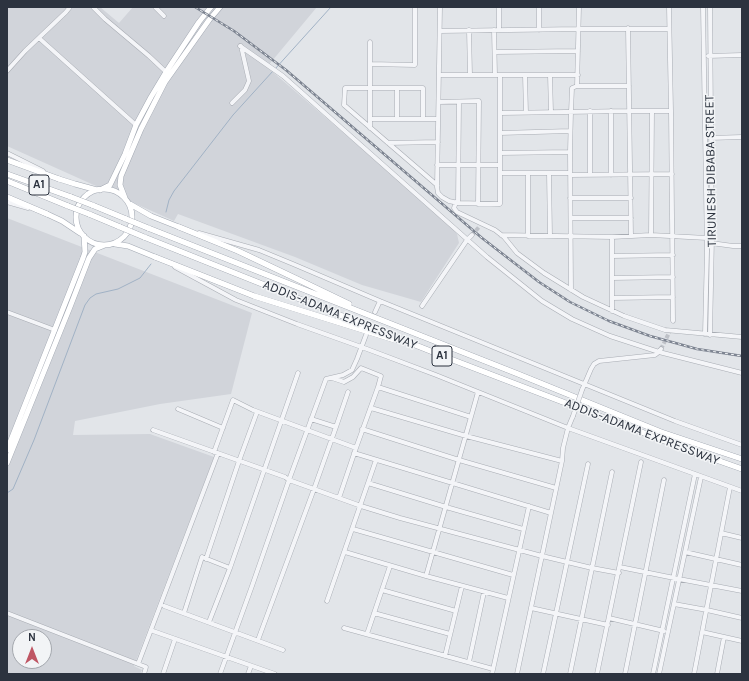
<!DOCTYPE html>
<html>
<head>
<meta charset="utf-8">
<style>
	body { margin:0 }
	#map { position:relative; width:749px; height:681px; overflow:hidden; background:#e2e5e9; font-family:Karla,sans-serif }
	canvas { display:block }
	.frame { position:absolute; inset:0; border:8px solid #2c333f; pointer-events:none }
	.north { position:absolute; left:12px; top:629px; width:40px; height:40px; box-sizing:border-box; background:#f2f4f6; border:1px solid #a3a7ad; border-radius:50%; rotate:0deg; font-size:11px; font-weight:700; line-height:16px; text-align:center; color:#2c333f }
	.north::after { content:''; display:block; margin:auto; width:14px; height:18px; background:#bf5664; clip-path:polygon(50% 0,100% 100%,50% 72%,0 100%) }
</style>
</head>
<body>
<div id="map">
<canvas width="749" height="681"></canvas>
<div class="frame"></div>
<div class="north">N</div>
</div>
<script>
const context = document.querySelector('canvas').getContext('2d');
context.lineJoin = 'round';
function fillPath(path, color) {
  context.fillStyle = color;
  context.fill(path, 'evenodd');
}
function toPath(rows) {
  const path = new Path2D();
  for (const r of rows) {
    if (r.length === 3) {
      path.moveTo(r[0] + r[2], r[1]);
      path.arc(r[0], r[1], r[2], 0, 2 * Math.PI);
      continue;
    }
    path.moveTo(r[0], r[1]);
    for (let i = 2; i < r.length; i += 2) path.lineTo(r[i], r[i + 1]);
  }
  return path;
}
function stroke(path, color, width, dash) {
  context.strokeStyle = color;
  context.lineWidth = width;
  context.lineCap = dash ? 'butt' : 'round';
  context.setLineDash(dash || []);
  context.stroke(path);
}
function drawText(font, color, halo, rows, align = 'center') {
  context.font = font + ' Karla,sans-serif';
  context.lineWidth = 3;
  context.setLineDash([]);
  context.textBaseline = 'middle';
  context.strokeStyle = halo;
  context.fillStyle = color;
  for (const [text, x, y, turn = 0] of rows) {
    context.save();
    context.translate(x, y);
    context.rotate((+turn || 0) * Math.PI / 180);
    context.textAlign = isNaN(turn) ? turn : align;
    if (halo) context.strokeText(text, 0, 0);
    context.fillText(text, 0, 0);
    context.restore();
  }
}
fillPath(toPath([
	[7,7,100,7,119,23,133,7,317,7,267,67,448,223,457,234,459,243,421,302,362,285,295,257,178,214,174,221,7,146],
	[7,218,252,313,231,394,160,404,75,421,73,435,150,434,214,457,134,666,142,670,140,674,7,674],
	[20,637,44,637,44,661,20,661]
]), '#d1d4da');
stroke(toPath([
	[275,69,331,7],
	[166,212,169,200,174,191,233,115,273,71],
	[7,493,13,489,34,440,85,305,90,298,96,294,118,289,140,278,151,264]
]), '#a1b2c5', 1);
stroke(toPath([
	[472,235,479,227],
	[661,349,670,331]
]), '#bec1c7', 4, [4, 2]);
const minor = toPath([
	[93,7,105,19,149,56,166,72],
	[155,7,164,16],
	[440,7,437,187,438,193,442,197,449,201,458,203,500,204,500,75],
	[539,7,539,30],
	[669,7,671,111,673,321],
	[703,7,707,251,705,334],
	[710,7,712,237,710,335],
	[628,28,631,236],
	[469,30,470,75],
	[494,30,495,75],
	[499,30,499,7],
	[440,31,579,29,669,29],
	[39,38,136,125],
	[240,46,283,76,487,257,542,301,572,319,610,336,659,352,742,373],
	[495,52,578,51],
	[708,56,742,55],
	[370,64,415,65,415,7],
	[7,71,25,51,66,12,70,7],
	[439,75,578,75],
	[525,75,526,113],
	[550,75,551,112],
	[577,86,579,7],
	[397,88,397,119],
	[439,102,479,101,478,204],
	[232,103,245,90,249,81,241,46],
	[590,111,590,175],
	[611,111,611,175],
	[501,113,629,111,671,111],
	[370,119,438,119],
	[423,119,423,88,345,88,344,105,437,185],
	[370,128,370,42],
	[500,133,570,131],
	[710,138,742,137],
	[388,143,438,142],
	[7,153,43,171],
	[500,153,570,152],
	[437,165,500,165],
	[500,173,570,173],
	[549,173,550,236],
	[570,175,672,174],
	[570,198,631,198],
	[7,202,28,208],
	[456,202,454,208,457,212,495,230,504,237,517,253,544,273,583,297,624,316,665,330,742,337],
	[458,203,459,102],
	[571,218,631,218],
	[199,233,259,250,293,264,380,301,675,421,742,445],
	[501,235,612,237,651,235,707,238],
	[651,235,652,111],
	[528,236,528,173],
	[612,237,612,311],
	[711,243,733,246,742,246],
	[612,256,673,255],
	[175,267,236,300,297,324,367,349,436,375,568,428,742,491],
	[612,278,673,277],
	[571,290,570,152,571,112,572,88,577,86,629,86],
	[612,298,673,297],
	[422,306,467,240,472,235],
	[7,312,55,330],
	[375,312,380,301],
	[332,378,344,382,353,377,361,368,381,376,378,387,471,417],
	[582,390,591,369,594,364,599,361,655,355,659,352,661,349],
	[371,408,466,436,562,461],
	[178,409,223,428],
	[311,419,336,427,348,392],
	[362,429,459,460,556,488],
	[153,430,285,477,289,480,361,506,400,518,542,556,592,568,619,573],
	[214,452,233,400,253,410,356,448],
	[354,453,551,513],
	[368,483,446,507,523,529],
	[339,498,356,448,378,387],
	[353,529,513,575],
	[721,533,742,538],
	[345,552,426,576,508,598],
	[685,552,742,565],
	[206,559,239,461,257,412],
	[620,567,679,579,742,591],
	[426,576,478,392],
	[382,590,456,611],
	[327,601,376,460],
	[674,604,707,610,742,618],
	[164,606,283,650],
	[531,608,608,625],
	[7,613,146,667,144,674],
	[184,613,202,557,230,568],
	[374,613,450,634],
	[609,618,664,631],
	[209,622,230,568,298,373],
	[344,628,493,669],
	[153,631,275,674],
	[702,632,742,641],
	[367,634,390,566],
	[258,640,314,489,336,427],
	[445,656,462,586],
	[469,662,484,592],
	[138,664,218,453],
	[163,674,175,639],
	[220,674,252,586,289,480,326,379,343,375,352,370,357,359,366,335],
	[248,674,251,666],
	[492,674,529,506],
	[517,674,562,461,563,448,568,428,573,416],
	[543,674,588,464],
	[570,674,612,472],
	[597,674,641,462],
	[625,674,664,480],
	[653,674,695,474],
	[659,674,701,477],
	[694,674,730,487],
	[717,674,724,637]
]);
const major = toPath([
	[59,179,75,184,97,190],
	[104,217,28],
	[100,190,110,185,125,154,136,125,151,97,166,72,199,22,211,7],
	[125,198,120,185,121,176,141,129,165,82,209,20,220,7],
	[130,204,151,216,179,227],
	[47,214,62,221,80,233],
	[115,244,128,246,155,257],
	[7,450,83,258,85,252,84,236],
	[7,463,70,307,89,258,95,249,105,245]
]);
const highway = toPath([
	[7,160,59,179],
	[7,174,71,197],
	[7,181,68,206],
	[7,197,47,214],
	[92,205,126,219],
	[89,214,120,227],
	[179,227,238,251,297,279,349,304],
	[148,228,518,374,661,432,742,459],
	[144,237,453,360,691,451,742,469],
	[155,257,254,296,395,340]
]);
stroke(minor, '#a8acb3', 5);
stroke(major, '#a3a9b3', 6);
stroke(highway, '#8b929e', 6);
stroke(minor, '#f4f5f8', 4);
stroke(major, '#fff', 5);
stroke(highway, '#fff', 5.5);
const rail = toPath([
	[195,7,234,31,286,70,482,238,539,282,570,302,609,321,650,336,697,349,742,356]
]);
stroke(rail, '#7d8491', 2.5);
stroke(rail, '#f2f4f6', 1, [3]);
const minorBridge = toPath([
	[573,416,582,390]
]);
const highwayBridge = toPath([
	[71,197,92,205],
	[68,206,89,214],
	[126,219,148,228],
	[120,227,144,237]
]);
stroke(minorBridge, '#a8acb3', 5, []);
stroke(highwayBridge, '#8b929e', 6, []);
stroke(minorBridge, '#f4f5f8', 4);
stroke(highwayBridge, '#fff', 5.5);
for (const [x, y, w] of [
	[39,185,20],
	[442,356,20]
]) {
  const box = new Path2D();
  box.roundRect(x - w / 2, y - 10, w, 20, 3);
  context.fillStyle = '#f2f4f6';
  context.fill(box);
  stroke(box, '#2c333f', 1);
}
drawText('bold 12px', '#2c333f', null, [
	["A1",39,185],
	["A1",442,356]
]);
drawText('13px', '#2c333f', '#f2f4f6', [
	["TIRUNESH DIBABA STREET",711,171,-91],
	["ADDIS-ADAMA EXPRESSWAY",340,315,22],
	["ADDIS-ADAMA EXPRESSWAY",642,432,21]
]);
</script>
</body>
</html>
